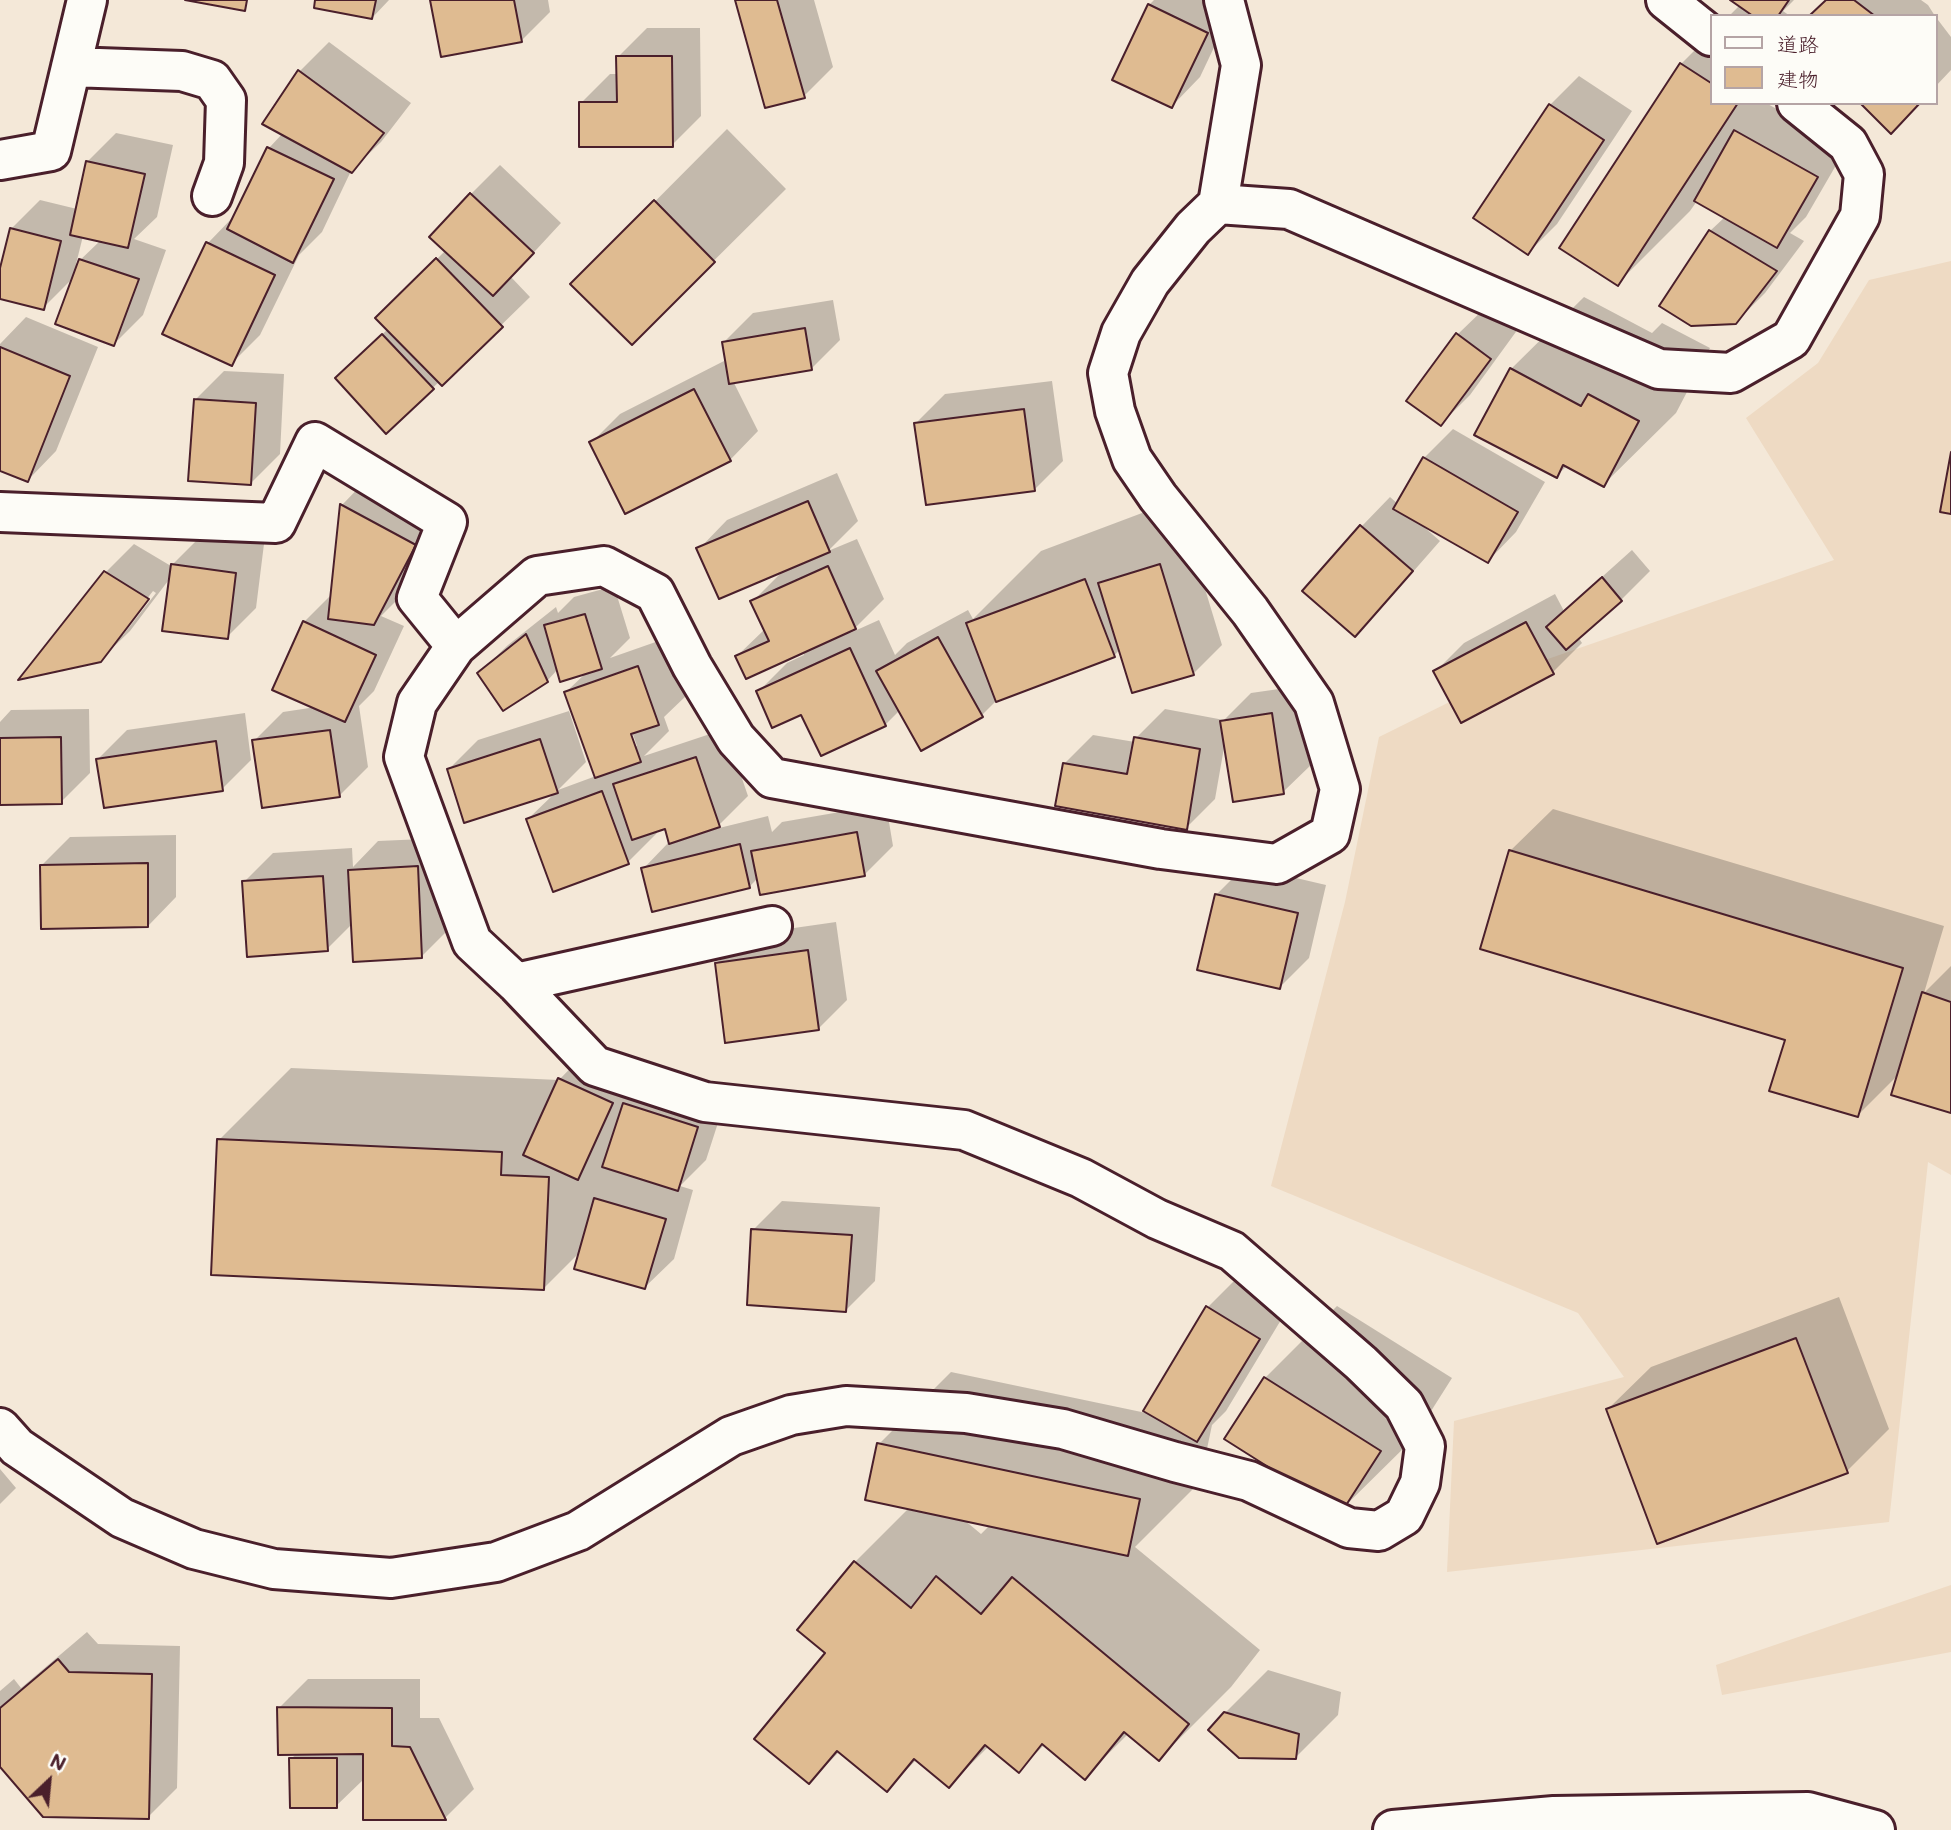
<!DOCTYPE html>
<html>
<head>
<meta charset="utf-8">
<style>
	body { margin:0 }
	#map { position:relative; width:1951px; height:1830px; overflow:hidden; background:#f4e8d8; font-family:Mali,"Klee One",sans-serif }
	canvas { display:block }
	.legend { position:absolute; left:1710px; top:14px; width:228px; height:91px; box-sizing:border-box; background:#fdfcf7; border:2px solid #b5a4a5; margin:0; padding:9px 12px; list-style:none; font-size:21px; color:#4a1f2b }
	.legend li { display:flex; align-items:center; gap:14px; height:35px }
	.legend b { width:35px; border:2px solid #b5a4a5 }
	.north { position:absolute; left:14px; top:1746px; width:70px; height:70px; -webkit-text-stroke:5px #fdfcf7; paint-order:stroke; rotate:26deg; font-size:19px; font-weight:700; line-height:28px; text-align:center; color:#4a1f2b }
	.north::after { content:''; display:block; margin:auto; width:24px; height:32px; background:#4a1f2b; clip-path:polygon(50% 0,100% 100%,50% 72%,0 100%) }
</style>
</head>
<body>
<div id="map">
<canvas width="1951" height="1830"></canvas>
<ul class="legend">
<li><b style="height:9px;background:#fdfcf7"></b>道路</li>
<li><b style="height:19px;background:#dfbb91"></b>建物</li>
</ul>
<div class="north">N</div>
</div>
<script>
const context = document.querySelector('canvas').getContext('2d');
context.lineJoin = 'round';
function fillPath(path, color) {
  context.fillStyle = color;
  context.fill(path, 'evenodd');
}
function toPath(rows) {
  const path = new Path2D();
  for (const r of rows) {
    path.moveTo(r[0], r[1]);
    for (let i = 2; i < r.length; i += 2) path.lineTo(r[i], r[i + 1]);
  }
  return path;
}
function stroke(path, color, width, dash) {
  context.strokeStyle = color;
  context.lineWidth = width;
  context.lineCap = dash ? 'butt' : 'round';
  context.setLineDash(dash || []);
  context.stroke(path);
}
fillPath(toPath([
	[1951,261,1951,1175,1928,1162,1889,1522,1447,1572,1454,1421,1624,1377,1578,1313,1271,1186,1345,902,1379,737,1510,672,1834,560,1746,418,1818,363,1869,280],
	[1951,1585,1951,1652,1722,1695,1716,1665]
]), '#eedac3');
fillPath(toPath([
	[317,0,389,0,372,18],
	[432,0,548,0,550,12,521,41],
	[737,0,814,0,833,67,804,96],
	[1154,0,1228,0,1235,3,1200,77,1172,106,1149,5],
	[1733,0,1794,0,1783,11,1790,16,1729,16,1740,5],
	[1826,0,1921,0,1928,5,1935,16,1810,16],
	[1935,16,1951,37,1951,70,1935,87],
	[647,28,700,28,701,116,672,145,581,103,610,74,618,74,618,57],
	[1711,34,1711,103,1766,103,1846,148,1806,217,1790,233,1804,241,1765,293,1735,323,1710,231,1725,217,1697,201,1690,211,1617,284,1681,64],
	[329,42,411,103,381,142,351,171,322,232,299,255,260,335,231,364,208,243,236,214,269,148,283,133,265,123,300,71],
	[1579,76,1632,111,1557,224,1528,253,1550,105],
	[727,129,786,189,632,342,573,284],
	[116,133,173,145,157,217,134,239,166,250,143,315,114,344,74,277,43,308,0,297,0,275,11,229,40,200,77,209,87,162],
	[83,236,101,240,76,264],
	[500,165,561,223,511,277,530,297,442,383,440,381,386,432,366,349,388,329,378,318,446,250,471,194],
	[1584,297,1652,333,1662,323,1710,348,1676,413,1603,485,1567,466,1556,476,1511,369],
	[833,300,840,340,811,369,733,381,758,431,730,460,591,443,620,414,724,361,728,370,724,342,753,313],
	[1487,306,1518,329,1470,395,1441,424,1458,334],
	[26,317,98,347,56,451,28,480,0,469,0,344],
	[224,371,284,374,280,454,251,483,195,400],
	[1052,381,1063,461,1034,490,916,423,945,394],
	[1453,429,1545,482,1516,532,1488,561,1424,527,1440,541,1383,606,1355,635,1305,591,1362,526,1390,497,1398,504,1424,458],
	[837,473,858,521,828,551,857,539,884,599,850,633,879,620,895,655,907,643,968,610,973,619,1041,551,1158,507,1189,536,1222,645,1193,674,1120,649,1114,656,998,699,982,715,900,710,885,725,802,712,758,692,787,663,804,655,803,652,737,656,765,629,752,602,785,569,699,549,727,520],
	[370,476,444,516,403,594,381,616,404,626,374,691,359,706,368,767,339,796,254,741,283,712,316,707,304,622,332,594,342,505],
	[201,536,264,544,256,608,227,637,171,577,130,631,100,660,105,573,134,544,171,566],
	[153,591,156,593,123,635,119,635],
	[1632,550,1650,571,1621,600,1578,637,1582,643,1553,672,1435,672,1464,643,1555,594,1564,611],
	[614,586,630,638,610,658,667,638,687,695,664,717,669,731,644,756,725,729,748,796,715,829,768,816,772,832,782,822,886,804,893,846,864,875,758,878,750,886,653,910,643,869,670,841,666,827,656,830,657,833,628,862,554,890,528,819,556,792,449,769,478,740,569,711,586,762,558,790,596,776,566,692,587,672,558,669,547,681,479,673,508,645,556,607,558,613,574,597],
	[630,726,637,746,633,746,627,727],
	[1300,686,1312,764,1283,792,1225,742,1215,799,1186,828,1064,764,1093,735,1135,742,1136,738,1165,709,1224,720,1251,693],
	[89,709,90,773,61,802,0,803,0,722,11,710],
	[245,713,251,760,222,789,98,759,127,730],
	[1553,809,1944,926,1924,993,1951,966,1951,1001,1947,1000,1947,1004,1951,1005,1951,1112,1899,1074,1858,1115,1787,1039,1510,851],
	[176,835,176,897,148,926,41,866,70,837],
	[446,838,450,928,421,957,352,924,327,949,244,882,273,853,352,848,353,867,378,841],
	[1245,866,1326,885,1309,958,1280,987,1216,895],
	[836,922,847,1000,818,1029,716,964,745,935],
	[588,1050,726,1098,706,1160,680,1186,693,1190,674,1259,645,1287,581,1251,543,1289,219,1140,291,1068,559,1080],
	[782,1201,880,1207,875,1281,846,1310,753,1230],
	[1236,1279,1287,1310,1226,1411,1212,1425,1200,1482,1135,1547,1260,1650,1231,1687,1159,1759,1128,1734,1085,1777,1045,1744,1019,1771,989,1746,949,1786,917,1759,887,1790,840,1751,809,1782,827,1652,855,1562,909,1508,879,1444,951,1372,1151,1414,1207,1308],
	[963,1519,990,1525,981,1534],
	[1839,1297,1889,1429,1847,1471,1608,1409,1651,1367],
	[1337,1306,1452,1378,1414,1438,1341,1510,1265,1378],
	[0,1469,16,1488,0,1504],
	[87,1632,98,1644,180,1646,177,1788,148,1817,0,1764,0,1691,14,1679,21,1688],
	[1268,1670,1341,1692,1338,1715,1296,1757,1225,1713],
	[308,1679,420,1679,420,1718,439,1718,474,1789,445,1818,364,1818,364,1779,336,1806,291,1759,297,1753,279,1708]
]), '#0003');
const building = toPath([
	[185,0,247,0,245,11,185,0],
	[315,0,376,0,372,19,314,8,315,0],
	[430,0,514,0,522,42,441,57,430,0],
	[735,0,777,0,805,98,765,108,735,0],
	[1730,0,1789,0,1778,16,1753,16,1730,0],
	[1826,0,1854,0,1875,16,1809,16,1826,0],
	[1148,4,1208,33,1172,108,1112,80,1148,4],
	[616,56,672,56,673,147,579,147,579,102,617,102,616,56],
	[1680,63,1711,83,1711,103,1738,103,1618,286,1559,248,1680,63],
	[298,70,384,133,352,173,262,124,298,70],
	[1860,103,1920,103,1891,134,1860,103],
	[1549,104,1604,140,1528,255,1473,218,1549,104],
	[1734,130,1818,177,1777,248,1694,201,1734,130],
	[267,147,334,179,293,263,227,229,267,147],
	[86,161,145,174,128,248,70,235,86,161],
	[470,193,534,253,493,296,429,237,470,193],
	[654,200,715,262,632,345,570,284,654,200],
	[10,228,61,241,44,310,0,299,0,268,10,228],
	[1709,230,1777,271,1736,324,1691,326,1659,306,1709,230],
	[206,242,275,275,232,366,162,334,206,242],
	[436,258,503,327,442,386,375,318,436,258],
	[79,259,139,279,114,346,55,324,79,259],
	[805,328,812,370,729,384,722,342,805,328],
	[1456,333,1491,359,1441,426,1406,401,1456,333],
	[382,334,434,389,386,434,335,378,382,334],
	[0,347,70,376,28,482,0,471,0,347],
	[1510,368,1581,406,1588,394,1639,421,1604,487,1563,465,1557,478,1474,435,1510,368],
	[694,389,731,461,625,514,589,442,694,389],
	[194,399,256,403,251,485,188,481,194,399],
	[1024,409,1035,491,926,505,914,423,1024,409],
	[1951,452,1951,514,1940,512,1951,452],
	[1423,457,1518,512,1488,563,1393,509,1423,457],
	[808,501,830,552,719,599,696,548,808,501],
	[340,504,416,545,374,625,328,619,340,504],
	[1360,525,1413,571,1355,637,1302,591,1360,525],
	[171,564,236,573,228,639,162,631,171,564],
	[1160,564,1194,675,1132,693,1098,583,1160,564],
	[828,566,856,629,746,679,735,656,769,641,750,601,828,566],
	[104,571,149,599,101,662,18,680,104,571],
	[1602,577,1622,601,1566,650,1546,627,1602,577],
	[1085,579,1115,657,996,702,966,623,1085,579],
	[585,614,602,669,560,682,544,625,585,614],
	[303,621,376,655,345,722,272,690,303,621],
	[1526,622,1554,674,1461,723,1433,671,1526,622],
	[526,634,548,682,503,711,477,673,526,634],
	[938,637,983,717,921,751,876,671,938,637],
	[850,648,886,726,821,756,801,715,772,728,756,691,850,648],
	[638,666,659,725,631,734,641,762,595,778,564,692,638,666],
	[1272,713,1284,794,1233,802,1220,721,1272,713],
	[330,730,340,797,262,808,252,740,330,730],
	[61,737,62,804,0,805,0,738,61,737],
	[1134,737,1200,749,1187,830,1055,806,1063,763,1127,774,1134,737],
	[540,739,558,793,464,823,447,769,540,739],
	[216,741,223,791,104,808,96,759,216,741],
	[696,757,720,827,669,844,665,829,632,840,613,784,696,757],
	[602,791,629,864,553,892,526,819,602,791],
	[857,832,865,876,760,895,751,851,857,832],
	[740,844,750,888,652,912,641,868,740,844],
	[1509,850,1903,968,1858,1117,1769,1091,1785,1040,1480,949,1509,850],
	[148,863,148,927,41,929,40,865,148,863],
	[418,866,422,958,353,962,348,870,418,866],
	[323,876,328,951,247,957,242,881,323,876],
	[1215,894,1298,913,1280,989,1197,970,1215,894],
	[808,950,819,1030,725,1043,715,963,808,950],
	[1922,992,1951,1002,1951,1113,1891,1095,1922,992],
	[558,1078,613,1103,578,1180,523,1155,558,1078],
	[623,1103,698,1127,678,1191,602,1167,623,1103],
	[217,1139,502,1152,501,1175,549,1177,544,1290,211,1275,217,1139],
	[594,1198,666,1219,645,1289,574,1269,594,1198],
	[751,1229,852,1235,846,1312,747,1305,751,1229],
	[1206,1306,1260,1339,1197,1442,1143,1411,1206,1306],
	[1796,1338,1848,1473,1657,1544,1606,1409,1796,1338],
	[1264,1377,1381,1451,1341,1513,1224,1439,1264,1377],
	[877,1443,1140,1499,1128,1556,865,1500,877,1443],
	[854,1561,911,1608,936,1576,981,1614,1012,1577,1189,1724,1159,1761,1124,1732,1085,1780,1042,1744,1019,1773,985,1745,949,1788,914,1759,887,1792,837,1751,809,1784,754,1739,825,1653,797,1630,854,1561],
	[58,1659,69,1672,152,1674,149,1819,43,1817,0,1767,0,1708,58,1659],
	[277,1707,392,1708,392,1746,410,1747,446,1820,363,1820,363,1754,278,1755,277,1707],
	[1224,1712,1299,1734,1296,1759,1239,1758,1208,1730,1224,1712],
	[289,1758,337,1758,337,1808,290,1808,289,1758]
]);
fillPath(building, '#dfbb91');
stroke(building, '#4a1f2b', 2);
const minor = toPath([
	[1666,0,1711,36],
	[71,67,182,71,212,80,226,100,224,163,212,196],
	[0,160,51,151,87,0],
	[1218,204,1241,65,1224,0],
	[0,512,276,523,315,442,447,522,417,598,456,646],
	[516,983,772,926],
	[0,1428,17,1447,122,1518,194,1549,274,1569,391,1578,496,1562,578,1531,731,1436,791,1415,846,1406,966,1413,1063,1429,1175,1462,1249,1481,1349,1528,1379,1531,1404,1516,1420,1483,1425,1446,1404,1405,1361,1363,1232,1251,1157,1219,1081,1178,964,1130,705,1102,595,1066,516,983,472,942,404,757,417,703,456,646,537,576,604,566,655,593,692,666,736,739,772,778,1161,849,1277,864,1330,834,1340,789,1314,703,1250,611,1158,497,1132,459,1115,411,1108,373,1121,333,1150,282,1193,228,1218,204,1289,209,1659,369,1731,373,1791,339,1860,216,1864,174,1848,144,1797,103]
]);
const tertiary = toPath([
	[1393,1830,1554,1816,1808,1812,1875,1830]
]);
stroke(minor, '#4a1f2b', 44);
stroke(tertiary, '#4a1f2b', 44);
stroke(minor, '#fdfcf7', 38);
stroke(tertiary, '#fdfcf7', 38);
</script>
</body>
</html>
